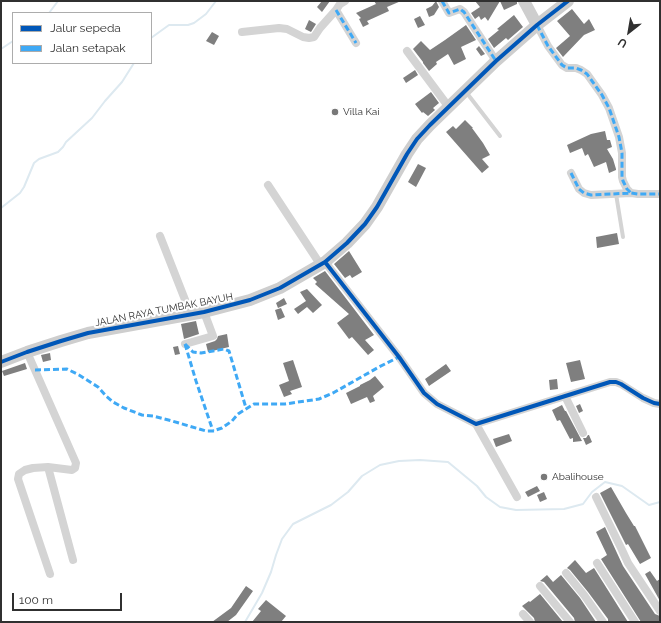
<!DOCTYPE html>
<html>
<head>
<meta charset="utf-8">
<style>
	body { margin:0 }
	#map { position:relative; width:661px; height:623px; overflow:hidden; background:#fff; font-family:Raleway,sans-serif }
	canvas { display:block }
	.frame { position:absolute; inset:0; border:2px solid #303030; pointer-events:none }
	.legend { position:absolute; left:12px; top:12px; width:140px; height:52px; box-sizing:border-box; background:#fff; border:1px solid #acacac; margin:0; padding:5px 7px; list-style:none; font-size:12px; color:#303030 }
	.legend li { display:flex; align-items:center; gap:8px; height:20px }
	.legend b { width:20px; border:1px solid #acacac }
	.north { position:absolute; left:609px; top:12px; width:40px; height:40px; -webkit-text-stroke:3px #fff; paint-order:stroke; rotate:211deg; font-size:11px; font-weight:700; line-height:16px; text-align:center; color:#303030 }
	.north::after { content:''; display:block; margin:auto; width:14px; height:18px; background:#303030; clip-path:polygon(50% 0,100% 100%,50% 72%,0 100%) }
	.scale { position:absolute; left:12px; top:593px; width:110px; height:18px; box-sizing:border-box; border:2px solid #303030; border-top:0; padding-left:5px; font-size:12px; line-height:14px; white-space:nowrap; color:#303030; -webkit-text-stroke:3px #fff; paint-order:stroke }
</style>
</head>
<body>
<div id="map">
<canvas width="661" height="623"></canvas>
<div class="frame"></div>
<ul class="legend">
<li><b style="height:5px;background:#0057b8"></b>Jalur sepeda</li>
<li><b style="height:5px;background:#3fa9f5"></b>Jalan setapak</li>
</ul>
<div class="north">U</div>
<div class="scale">100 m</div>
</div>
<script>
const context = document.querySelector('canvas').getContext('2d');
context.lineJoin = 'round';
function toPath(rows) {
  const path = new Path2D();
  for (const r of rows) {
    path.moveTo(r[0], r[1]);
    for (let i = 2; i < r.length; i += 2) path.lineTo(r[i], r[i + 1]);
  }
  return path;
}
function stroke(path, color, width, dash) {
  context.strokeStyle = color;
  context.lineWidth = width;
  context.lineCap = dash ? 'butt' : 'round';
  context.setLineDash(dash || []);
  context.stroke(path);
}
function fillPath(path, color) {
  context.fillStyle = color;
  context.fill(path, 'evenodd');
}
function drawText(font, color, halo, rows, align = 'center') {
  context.font = font + ' Raleway,sans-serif';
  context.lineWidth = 4;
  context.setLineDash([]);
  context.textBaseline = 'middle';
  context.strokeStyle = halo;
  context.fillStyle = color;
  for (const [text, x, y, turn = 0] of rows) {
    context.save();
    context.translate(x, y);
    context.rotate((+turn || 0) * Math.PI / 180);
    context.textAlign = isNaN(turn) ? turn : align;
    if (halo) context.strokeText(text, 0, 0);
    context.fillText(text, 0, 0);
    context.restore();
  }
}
stroke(toPath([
	[49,13,58,1],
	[151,38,169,25,188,25,194,23,206,14,216,1],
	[1,49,13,41],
	[1,208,20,193,24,187,34,163,39,159,58,152,63,147,66,142,92,118,105,101,122,82,134,63],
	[245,622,262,593,271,572,276,555,282,539,293,524,331,505,348,492,362,476,380,465,399,461,420,460,448,462,477,486,486,497,500,507,516,510,564,509,583,504,592,492,605,482,622,486,649,505,660,502]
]), '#dde9f0', 2);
fillPath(toPath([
	[322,1,330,1,322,12,317,7],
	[374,1,401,1,387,7,389,11,367,21,369,24,363,27,359,19,361,18,356,13,376,4],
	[436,1,439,7,434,15,429,17,426,9,432,6],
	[475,1,517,1,517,4,504,10,500,1,488,21,485,17,481,20,479,16,475,19,471,13,480,7],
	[572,9,584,24,589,19,595,30,584,35,563,57,556,48,570,36,557,21],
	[514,15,523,27,508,40,506,38,494,48,488,39,499,30,497,29],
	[420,16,425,25,418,28,414,19],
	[309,20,316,24,311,32,305,29],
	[466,25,476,40,461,47,466,59,454,65,448,54,436,62,437,64,429,71,423,63,423,62,413,49,421,41,430,50,445,40],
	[212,32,219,36,214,45,206,41],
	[479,46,485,54,481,56,476,49],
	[415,70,418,75,406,83,403,78],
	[431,92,439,103,433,108,435,110,428,116,423,112,422,113,415,104],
	[465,120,473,128,472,128,483,143,490,155,482,159,489,167,482,173,446,132,453,126,456,129],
	[605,131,607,140,610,140,612,147,607,149,613,159,616,169,616,170,609,173,606,162,594,167,588,154,585,156,582,148,570,153,567,145,591,134],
	[418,164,426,168,416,187,408,182],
	[617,233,619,244,597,248,596,237],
	[349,251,362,272,352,278,350,275,345,278,334,264],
	[325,271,374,335,365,340,374,350,368,355,352,337,349,339,337,323,349,314,315,284,317,282,313,278],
	[307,289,322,305,313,313,307,307,298,314,294,309,306,301,300,292],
	[284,298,287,304,278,308,276,303],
	[281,308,285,317,278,320,275,310],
	[196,321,199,334,184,339,181,324],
	[227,334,229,347,208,352,206,344,215,341,217,339,218,336],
	[178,346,180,354,175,355,173,347],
	[50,353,51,360,43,362,41,355],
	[293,360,302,387,290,391,292,394,284,397,279,385,289,381,283,363],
	[580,360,585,379,571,382,566,363],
	[25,363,27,369,4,376,2,371],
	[446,364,451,371,429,386,425,379],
	[375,376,384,387,373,396,375,401,370,403,367,397,351,404,346,393,360,386,360,385,370,380],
	[557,379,558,389,550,390,549,380],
	[580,404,583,411,579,413,576,406],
	[562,405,565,411,566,411,582,441,573,442,573,438,570,439,560,420,557,421,552,410],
	[509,434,512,441,496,447,493,439],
	[588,435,589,435,592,442,586,445,583,438,586,438],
	[537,486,540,491,528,497,525,492],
	[611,487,626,513,634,526,635,526,651,558,640,564,628,544,626,545,600,493],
	[544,492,547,499,540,502,537,495],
	[605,527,623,566,655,614,660,616,660,622,641,622,601,559,607,555,596,532],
	[575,560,586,573,594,568,628,622,608,622,608,619,588,592,570,570,567,568],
	[650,571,657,581,660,579,660,601,645,574],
	[547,575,553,582,561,575,580,598,596,622,575,622,574,618,544,582,540,581],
	[246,586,253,591,236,615,227,622,212,622,231,608],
	[540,594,563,622,535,622,534,618,522,606,529,601,530,602],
	[266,600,286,616,281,622,252,622,261,611,258,609]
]), '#7f7f7f');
stroke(toPath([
	[466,92,500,136],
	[616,194,623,237]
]), '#d4d4d4', 4);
stroke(toPath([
	[442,1,449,13,460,9,464,12,496,61],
	[336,10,356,43],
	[537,25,548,46,562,65,567,68,576,68,581,70,587,74,602,95,609,108,619,137,622,153,622,177,623,181,627,189,631,193],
	[242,32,279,28,287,29,303,37,309,38,314,37,320,28,336,10,340,4,345,1],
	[407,51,448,106],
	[571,173,579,189,584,193,591,195,631,193,638,194,660,194],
	[268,185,320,264],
	[160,236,191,315],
	[325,262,399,357,424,393,437,404,476,424,610,382,616,382,621,384,643,398,654,403,660,404],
	[185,344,213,336,204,312],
	[27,352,76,463,75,468,72,470,48,467,33,468,25,470,19,474,18,479,50,574],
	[565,396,583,433],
	[476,424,517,497],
	[48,467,73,560],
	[596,497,622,550,628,563,660,611],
	[597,563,635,622],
	[566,573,584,595,603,622],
	[540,586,570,622],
	[523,614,530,622]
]), '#d4d4d4', 8);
stroke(toPath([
	[524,1,537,25],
	[1,362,27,352,61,341,88,333,204,312,250,300,280,288,325,262,347,243,365,224,377,207,407,154,417,139,430,125,496,61,537,25,568,1]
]), '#cecece', 12);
stroke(toPath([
	[442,1,449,13,460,9,464,12,496,61],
	[336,10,356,43],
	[537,25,548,46,562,65,567,68,576,68,581,70,587,74,602,95,609,108,619,137,622,153,622,177,623,181,627,189,631,193],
	[571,173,579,189,584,193,591,195,631,193,638,194,660,194],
	[185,344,193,352,201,353,224,349,229,351,246,408],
	[185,344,196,381,213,431],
	[35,370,67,369,79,375,98,387,106,396,113,402,124,408,142,415,153,416,172,421,206,431,213,431,222,428,232,421,238,414,254,404,285,404,319,399,333,393,379,367,399,357]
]), '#3fa9f5', 3, [6, 3]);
stroke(toPath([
	[325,262,399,357,424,393,437,404,476,424,610,382,616,382,621,384,643,398,654,403,660,404],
	[1,362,27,352,61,341,88,333,204,312,250,300,280,288,325,262,347,243,365,224,377,207,407,154,417,139,430,125,496,61,537,25,568,1]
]), '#0057b8', 4);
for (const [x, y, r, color] of [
	[335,112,4,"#787878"],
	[544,477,4,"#787878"]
]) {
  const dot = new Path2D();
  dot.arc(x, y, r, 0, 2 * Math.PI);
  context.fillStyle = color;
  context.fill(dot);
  stroke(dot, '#fff', 1.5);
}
drawText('10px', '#303030', '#fff', [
	["Villa Kai",343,112],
	["Abalihouse",552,477]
], 'left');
drawText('10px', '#303030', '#fff', [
	["JALAN RAYA TUMBAK BAYUH",164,310,-11]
]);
</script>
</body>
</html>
